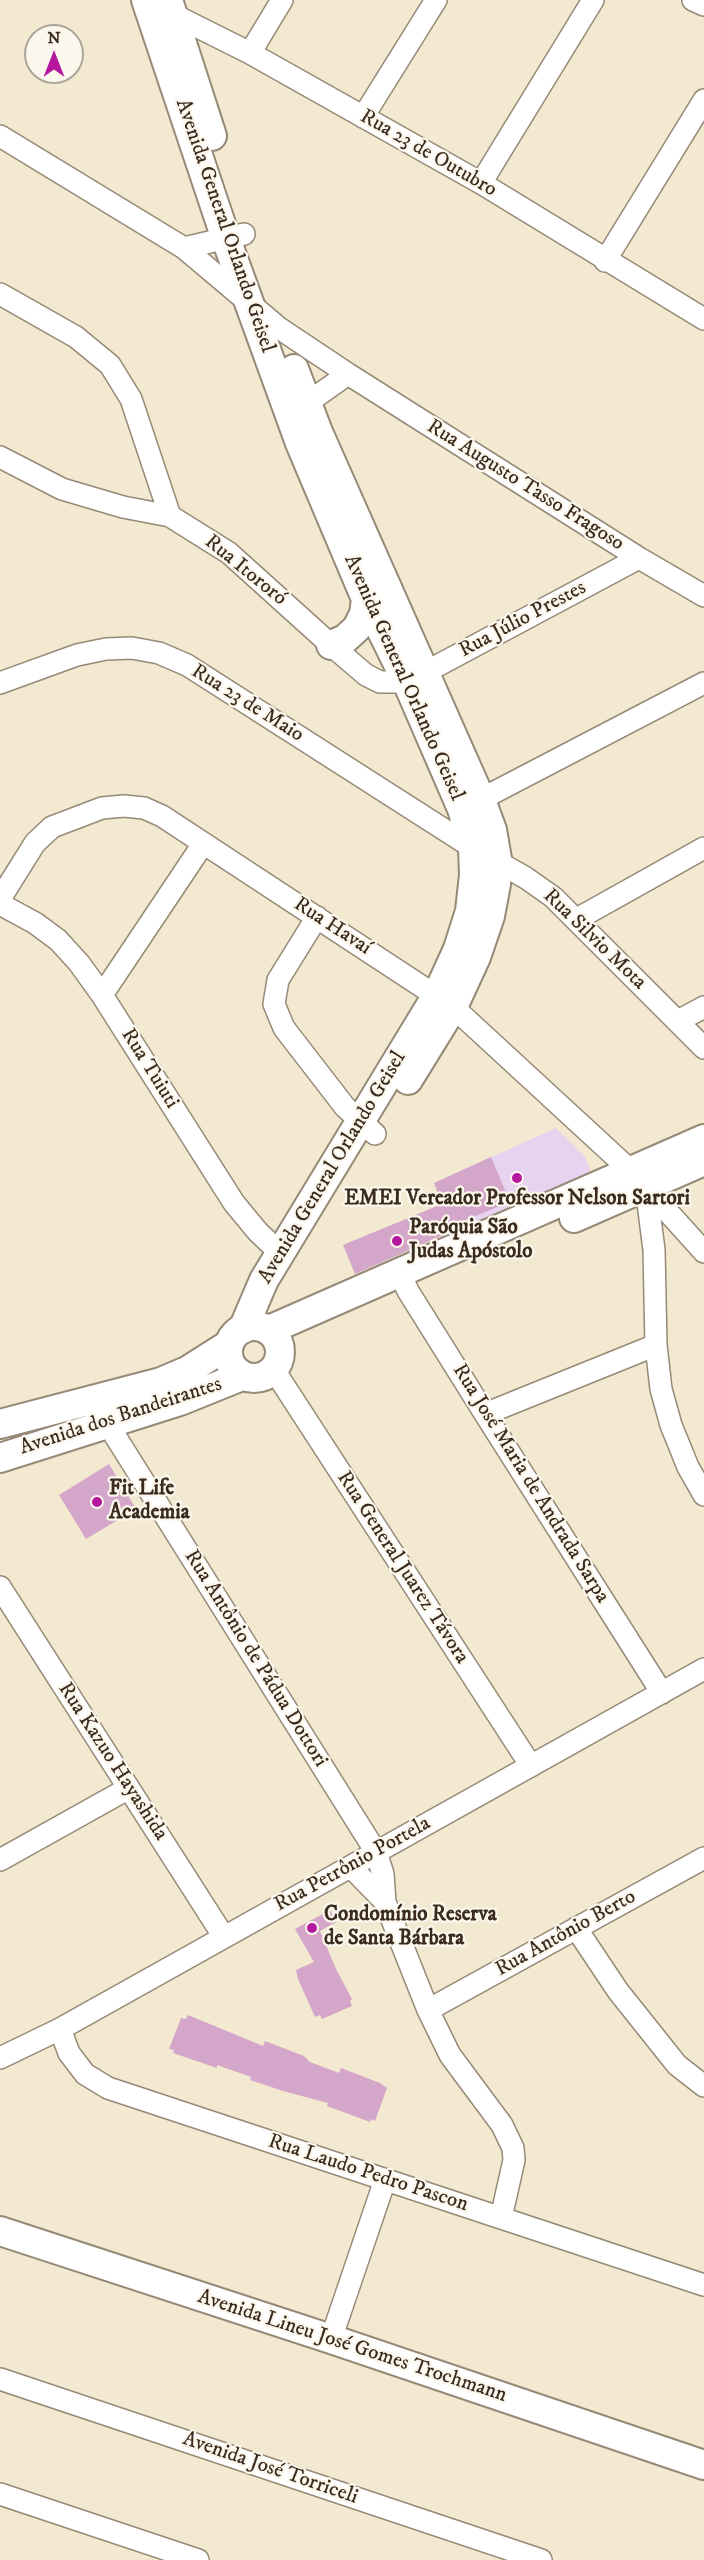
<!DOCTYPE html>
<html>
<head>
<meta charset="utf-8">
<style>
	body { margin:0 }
	#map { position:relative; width:704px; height:2560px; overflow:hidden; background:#f3e8d0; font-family:"IM FELL DW Pica",serif }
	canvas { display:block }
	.north { position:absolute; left:24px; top:24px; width:60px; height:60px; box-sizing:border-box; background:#fbf7ec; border:2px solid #aea59a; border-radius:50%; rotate:0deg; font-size:16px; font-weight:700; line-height:24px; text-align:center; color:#3b2a1e }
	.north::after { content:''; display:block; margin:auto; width:21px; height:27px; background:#b5179e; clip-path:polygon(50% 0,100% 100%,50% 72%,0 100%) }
</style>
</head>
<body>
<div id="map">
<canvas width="704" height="2560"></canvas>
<div class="north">N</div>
</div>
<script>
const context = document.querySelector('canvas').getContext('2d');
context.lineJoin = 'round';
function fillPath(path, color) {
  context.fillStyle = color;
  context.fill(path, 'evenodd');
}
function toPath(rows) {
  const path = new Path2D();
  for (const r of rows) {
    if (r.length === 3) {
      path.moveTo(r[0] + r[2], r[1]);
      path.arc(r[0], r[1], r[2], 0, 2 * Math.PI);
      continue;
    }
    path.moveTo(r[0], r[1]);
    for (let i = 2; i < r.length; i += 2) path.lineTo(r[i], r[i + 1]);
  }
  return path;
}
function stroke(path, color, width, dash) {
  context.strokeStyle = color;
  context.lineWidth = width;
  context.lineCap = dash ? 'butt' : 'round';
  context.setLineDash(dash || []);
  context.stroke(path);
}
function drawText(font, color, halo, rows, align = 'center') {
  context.font = font + ' "IM FELL DW Pica",serif';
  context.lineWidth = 4.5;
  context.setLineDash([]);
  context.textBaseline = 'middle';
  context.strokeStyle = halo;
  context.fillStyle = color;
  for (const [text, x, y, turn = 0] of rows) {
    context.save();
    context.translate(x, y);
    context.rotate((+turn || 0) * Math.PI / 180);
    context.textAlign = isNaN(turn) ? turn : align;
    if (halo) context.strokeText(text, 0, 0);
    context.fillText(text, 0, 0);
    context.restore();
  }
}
fillPath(toPath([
	[556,1128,585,1157,591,1172,585,1184,457,1238,434,1183]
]), '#e7d2ef');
fillPath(toPath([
	[491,1157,510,1202,446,1228,448,1233,355,1274,343,1245,442,1204,434,1183],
	[109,1464,136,1509,86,1539,59,1495],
	[330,1910,336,1922,320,1931,336,1969,352,1999,350,2001,352,2006,322,2019,320,2015,315,2017,298,1979,296,1970,314,1962,295,1929],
	[188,2015,263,2046,265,2041,304,2056,310,2062,339,2073,341,2068,380,2083,387,2088,375,2121,371,2119,370,2122,327,2106,328,2103,283,2091,250,2080,251,2077,217,2065,217,2068,173,2053,174,2050,169,2049,181,2018,186,2019]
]), '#d4a7ca');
const street = toPath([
	[693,0,704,5],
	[166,11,250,53,481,183,704,319],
	[250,53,282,0],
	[363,117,436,0],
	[0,136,184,248,279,328,348,374,639,558,704,596],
	[481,183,593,0],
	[184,248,244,234],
	[605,261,704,100],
	[0,294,76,337,110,365,131,399,170,516],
	[294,409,307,403,348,374],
	[0,457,62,489,123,507,170,516,229,553,331,645,366,675,380,682,407,682,639,558],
	[0,683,77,655,106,649,132,648,159,653,187,665,473,848,526,878,553,897,704,1048],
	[468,806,704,683],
	[0,899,35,843,52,827,102,808,124,806,144,808,162,816,453,1007,631,1171,704,1252],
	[0,904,35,923,58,940,79,963,102,995,234,1203,258,1232,280,1253],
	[317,917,278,980,274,1004,284,1028,345,1107,375,1134],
	[577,919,704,848],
	[102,995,203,844],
	[678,1021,704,1007],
	[646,1187,654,1250,656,1345,661,1389,671,1425,688,1467,704,1495],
	[400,1273,408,1291,485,1414,662,1693],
	[274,1370,531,1766],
	[485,1414,656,1345],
	[107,1423,376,1852,383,1874,385,1902,428,2010,450,2055,502,2125,513,2148,514,2160,501,2218],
	[0,1587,224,1937],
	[0,1860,129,1788],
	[351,1867,385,1902],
	[576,1928,618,1991,677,2065,704,2086],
	[428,2010,704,1858],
	[60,2029,69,2053,85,2074,108,2088,704,2285],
	[0,2058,60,2029,704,1669],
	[331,2339,385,2180],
	[0,2379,541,2560],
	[0,2494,198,2560]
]);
const secondary = toPath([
	[146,0,226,239,300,443,366,599,407,682,462,809,473,848,474,875,470,911,458,949,437,995,264,1280,243,1329],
	[168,0,212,136],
	[294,369,318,432,481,800,492,830,497,859,496,884,490,916,476,957,453,1007,408,1080],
	[331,645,345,639,357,628,364,614,366,599],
	[574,1218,704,1161],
	[254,1352,26],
	[269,1330,704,1139],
	[0,1424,161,1382,187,1371,228,1345],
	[0,1458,180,1401,242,1376],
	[0,2231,331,2339,704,2465]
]);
stroke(street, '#978977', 24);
stroke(secondary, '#978977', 32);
stroke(street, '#fff', 21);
stroke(secondary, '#fff', 28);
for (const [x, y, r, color] of [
	[517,1178,6,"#b5179e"],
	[397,1241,6,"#b5179e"],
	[97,1502,6,"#b5179e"],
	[312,1928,6,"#b5179e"]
]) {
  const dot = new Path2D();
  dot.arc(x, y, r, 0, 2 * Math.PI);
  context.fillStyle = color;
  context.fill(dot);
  stroke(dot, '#fbf7ec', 2);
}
drawText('21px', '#3b2a1e', '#fbf7ec', [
	["Rua 23 de Outubro",428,154,30],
	["Avenida General Orlando Geisel",224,226,71],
	["Rua Augusto Tasso Fragoso",525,486,32],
	["Rua Itororó",245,571,39],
	["Rua Júlio Prestes",523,620,-28],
	["Avenida General Orlando Geisel",403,678,66],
	["Rua 23 de Maio",247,704,32],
	["Rua Havaí",332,927,33],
	["Rua Silvio Mota",594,940,44],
	["Rua Tuiuti",149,1069,58],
	["Avenida General Orlando Geisel",333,1168,-59],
	["Avenida dos Bandeirantes",121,1417,-18],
	["Rua José Maria de Andrada Sarpa",530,1484,58],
	["Rua General Juarez Távora",402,1568,57],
	["Rua Antônio de Pádua Dottori",255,1659,58],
	["Rua Kazuo Hayashida",112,1762,57],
	["Rua Petrônio Portela",353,1865,-29],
	["Rua Antônio Berto",566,1934,-29],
	["Rua Laudo Pedro Pascon",368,2174,18],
	["Avenida Lineu José Gomes Trochmann",352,2347,18],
	["Avenida José Torriceli",270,2469,19]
]);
drawText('bold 21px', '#3b2a1e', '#fbf7ec', [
	["EMEI Vereador Professor Nelson Sartori",517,1200,"center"],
	["Paróquia São",409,1229],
	["Judas Apóstolo",409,1253],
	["Fit Life",109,1490],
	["Academia",109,1514],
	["Condomínio Reserva",324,1916],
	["de Santa Bárbara",324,1940]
], 'left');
</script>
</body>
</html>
